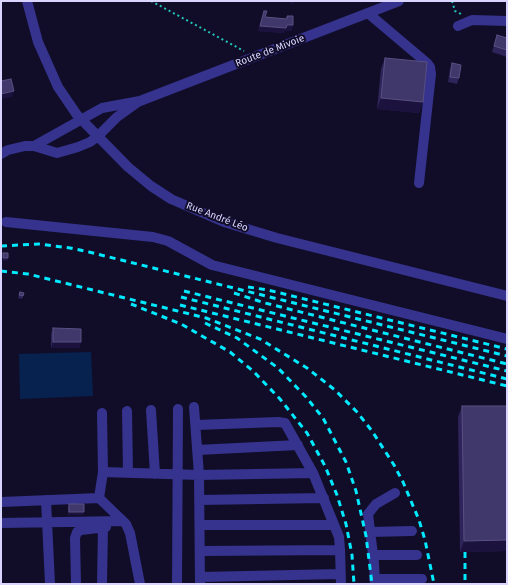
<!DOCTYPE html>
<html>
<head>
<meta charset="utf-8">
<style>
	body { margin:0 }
	#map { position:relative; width:508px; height:585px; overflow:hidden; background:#110d29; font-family:"Fira Sans",sans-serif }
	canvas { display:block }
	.frame { position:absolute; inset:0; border:2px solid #d9d5ff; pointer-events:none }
</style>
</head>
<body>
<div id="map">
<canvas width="508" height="585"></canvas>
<div class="frame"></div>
</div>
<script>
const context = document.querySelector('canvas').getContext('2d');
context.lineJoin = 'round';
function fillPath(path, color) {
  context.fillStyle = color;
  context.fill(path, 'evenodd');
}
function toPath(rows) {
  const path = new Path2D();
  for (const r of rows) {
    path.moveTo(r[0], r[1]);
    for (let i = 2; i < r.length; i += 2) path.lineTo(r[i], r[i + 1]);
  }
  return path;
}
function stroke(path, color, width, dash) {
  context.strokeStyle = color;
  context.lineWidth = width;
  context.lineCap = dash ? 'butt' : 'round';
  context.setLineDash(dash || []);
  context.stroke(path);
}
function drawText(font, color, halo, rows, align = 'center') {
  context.font = font + ' "Fira Sans",sans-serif';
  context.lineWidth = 4;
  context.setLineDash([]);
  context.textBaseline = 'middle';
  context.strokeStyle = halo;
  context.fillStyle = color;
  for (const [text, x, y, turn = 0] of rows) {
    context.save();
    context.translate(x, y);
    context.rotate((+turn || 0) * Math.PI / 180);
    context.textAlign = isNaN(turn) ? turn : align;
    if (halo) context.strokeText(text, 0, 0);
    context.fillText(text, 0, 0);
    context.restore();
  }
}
fillPath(toPath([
	[91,352,93,396,20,399,19,354]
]), '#07224e');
stroke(toPath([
	[151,1,244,51],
	[452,1,455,11,461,14]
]), '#22c6b9', 2, [2, 3]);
stroke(toPath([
	[27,1,38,42,58,87,77,115,128,167,151,186,171,199,224,222,277,238,507,296],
	[369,14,427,63,430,67,431,74,419,183],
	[458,26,472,20,507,21],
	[34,146,102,108,140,101,399,1],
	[1,154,8,150,25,146,34,146,57,153,78,147,90,142,97,137,117,117,138,102],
	[6,222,153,237,168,241,212,265,507,339],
	[194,407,199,475,200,584],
	[151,410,155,474],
	[127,411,128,473],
	[196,425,278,422,285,423,313,473,339,537,340,550,341,584],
	[197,450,298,445],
	[103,472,199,475,313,473],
	[99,498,103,472,102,413],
	[46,500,50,584],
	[199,500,324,498],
	[1,502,99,498,126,524,130,533,140,584],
	[1,523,122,521],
	[200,525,334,525],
	[370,532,412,531],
	[200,551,340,550],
	[373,555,417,555],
	[200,577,340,574],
	[374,579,422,579],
	[76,584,75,538,77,532,81,530,106,527],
	[102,584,103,527],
	[177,584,178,409],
	[375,584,374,563,368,514,376,504,395,493]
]), '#35338d', 10);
stroke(toPath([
	[1,246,39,244,70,248,89,252,507,356],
	[1,271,28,274,206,318,260,339,307,368,335,390,357,412,372,431,394,465,403,482,419,520,425,540,434,584],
	[248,287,268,290,507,349],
	[184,291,507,371],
	[234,293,265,303,507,364],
	[181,297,507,379],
	[131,304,181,324,230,352,253,371,280,399,307,433,325,466,337,495,346,524,352,555,354,584],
	[180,305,507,386],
	[205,323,237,338,278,368,306,397,323,418,346,462,356,491,366,536,372,584],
	[465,552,465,584]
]), '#01eaff', 3, [6, 5]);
fillPath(toPath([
	[264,11,265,17,286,19,287,16,293,25,291,31,285,31,284,33,258,31],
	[497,35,507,38,507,57,492,52],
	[385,58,423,102,419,113,377,109,381,69],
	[452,63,459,78,457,84,448,82,450,69],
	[20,292,24,293,22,299,18,298],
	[53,328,81,342,79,348,51,348,51,334],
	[462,406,507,551,460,552,458,417],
	[69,504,83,515,68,515,68,506]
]), '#2e2459');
fillPath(toPath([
	[291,1,295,1,294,3,290,4],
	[287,25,293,25,291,31,285,31,284,33,258,31,260,26],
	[14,91,12,97,1,99,1,94],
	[381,98,423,102,419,113,377,109],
	[3,258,8,258,7,261,2,261],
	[53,342,81,342,79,348,51,348],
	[69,512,84,512,83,515,68,515],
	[507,540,507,551,460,552,464,541]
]), '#1b133e');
const building = toPath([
	[264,11,267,11,265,17,287,19,287,16,293,16,293,25,287,25,286,28,260,26,264,11],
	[497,35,507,38,507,50,494,46,497,35],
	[385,58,427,62,423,102,381,98,385,58],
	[452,63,461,65,459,78,450,77,452,63],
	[11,79,14,91,1,94,1,81,11,79],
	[3,253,8,253,8,258,3,258,3,253],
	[20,292,24,293,23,296,19,295,20,292],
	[53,328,81,329,81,342,53,342,53,328],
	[462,406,507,406,507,540,464,541,462,406],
	[69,504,84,504,84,512,69,512,69,504]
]);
fillPath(building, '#40376a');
stroke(building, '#585082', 1);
drawText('10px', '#d9d5ff', '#110d29', [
	["Route de Mivoie",270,51,-21],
	["Rue André Léo",217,217,21]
]);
</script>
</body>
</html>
